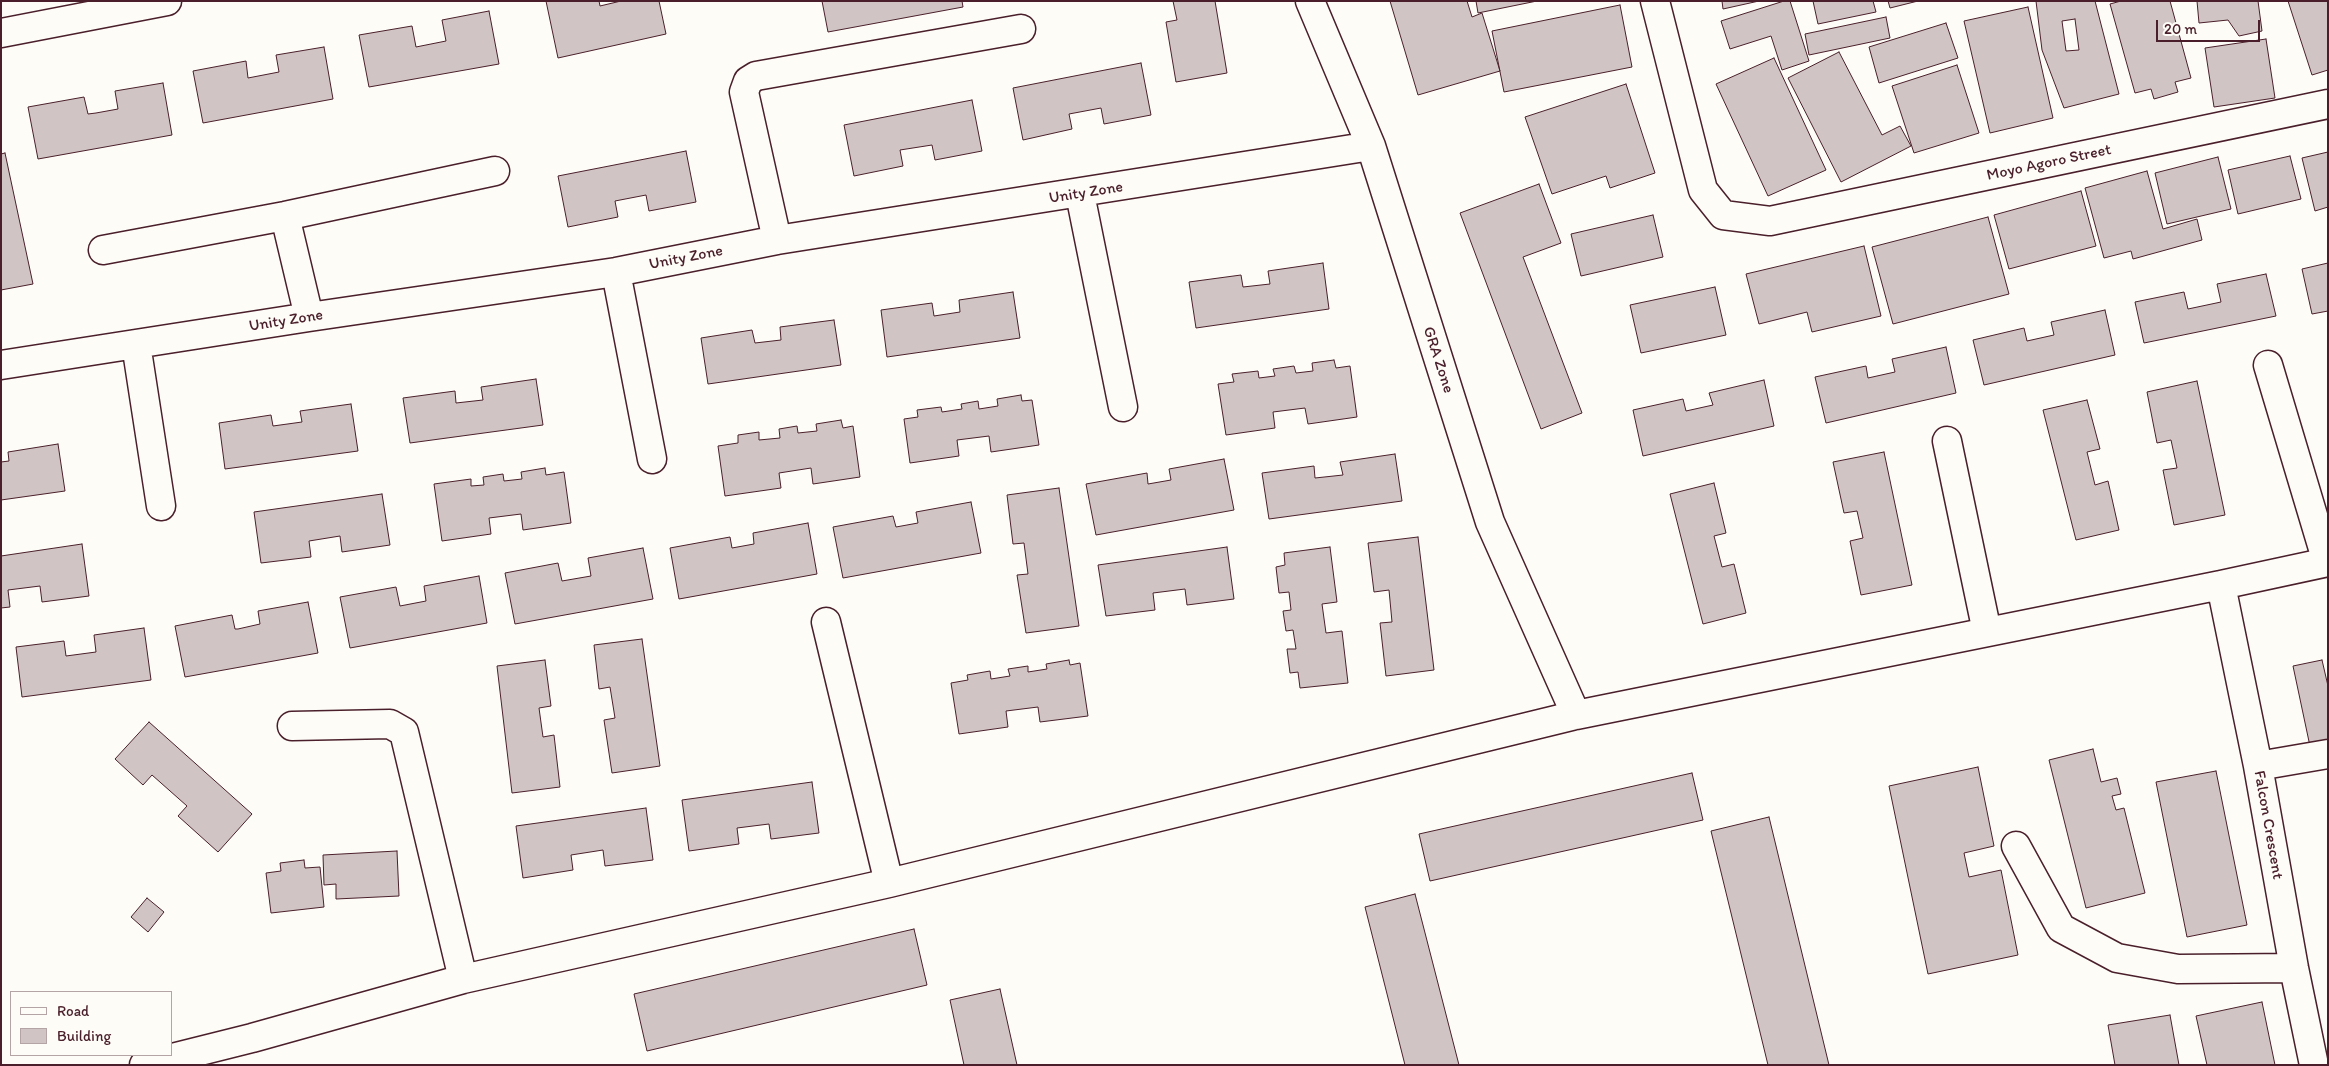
<!DOCTYPE html>
<html>
<head>
<meta charset="utf-8">
<style>
	body { margin:0 }
	#map { position:relative; width:2329px; height:1066px; overflow:hidden; background:#fdfcf7; font-family:Itim,sans-serif }
	canvas { display:block }
	.frame { position:absolute; inset:0; border:2px solid #4a1f2b; pointer-events:none }
	.legend { position:absolute; left:10px; top:991px; width:162px; height:65px; box-sizing:border-box; background:#fdfcf7; border:1px solid #b5a4a5; margin:0; padding:6px 9px; list-style:none; font-size:15px; color:#4a1f2b }
	.legend li { display:flex; align-items:center; gap:10px; height:25px }
	.legend b { width:25px; border:1px solid #b5a4a5 }
	.scale { position:absolute; left:2156px; top:20px; width:104px; height:22px; box-sizing:border-box; border:2px solid #4a1f2b; border-top:0; padding-left:6px; font-size:15px; line-height:18px; white-space:nowrap; color:#4a1f2b; -webkit-text-stroke:4px #fdfcf7; paint-order:stroke }
</style>
</head>
<body>
<div id="map">
<canvas width="2329" height="1066"></canvas>
<div class="frame"></div>
<ul class="legend">
<li><b style="height:6px;background:#fdfcf7"></b>Road</li>
<li><b style="height:14px;background:#d0c5c4"></b>Building</li>
</ul>
<div class="scale">20 m</div>
</div>
<script>
const context = document.querySelector('canvas').getContext('2d');
context.lineJoin = 'round';
function fillPath(path, color) {
  context.fillStyle = color;
  context.fill(path, 'evenodd');
}
function toPath(rows) {
  const path = new Path2D();
  for (const r of rows) {
    path.moveTo(r[0], r[1]);
    for (let i = 2; i < r.length; i += 2) path.lineTo(r[i], r[i + 1]);
  }
  return path;
}
function stroke(path, color, width, dash) {
  context.strokeStyle = color;
  context.lineWidth = width;
  context.lineCap = dash ? 'butt' : 'round';
  context.setLineDash(dash || []);
  context.stroke(path);
}
function drawText(font, color, halo, rows, align = 'center') {
  context.font = font + ' Itim,sans-serif';
  context.lineWidth = 4.5;
  context.setLineDash([]);
  context.textBaseline = 'middle';
  context.strokeStyle = halo;
  context.fillStyle = color;
  for (const [text, x, y, turn = 0] of rows) {
    context.save();
    context.translate(x, y);
    context.rotate((+turn || 0) * Math.PI / 180);
    context.textAlign = isNaN(turn) ? turn : align;
    if (halo) context.strokeText(text, 0, 0);
    context.fillText(text, 0, 0);
    context.restore();
  }
}
const building = toPath([
	[546,1,599,1,600,6,621,1,659,1,666,34,558,58,546,1],
	[822,1,962,1,963,7,828,32,822,1],
	[1173,1,1215,1,1227,73,1176,82,1166,22,1177,20,1173,1],
	[1390,1,1467,1,1472,17,1482,13,1500,71,1418,95,1390,1],
	[1476,1,1537,1,1478,13,1476,1],
	[1722,1,1759,1,1723,9,1722,1],
	[1784,1,1790,1,1809,61,1782,70,1771,36,1730,49,1721,21,1784,1],
	[1813,1,1873,1,1876,12,1818,24,1813,1],
	[1888,1,1918,1,1890,8,1888,1],
	[2036,1,2095,1,2119,94,2064,108,2042,50,2036,1],
	[2075,19,2079,50,2066,51,2062,21,2075,19],
	[2121,1,2170,1,2191,78,2175,82,2178,92,2154,99,2151,89,2135,93,2110,4,2121,1],
	[2197,1,2258,1,2262,31,2239,36,2228,20,2199,23,2197,1],
	[2288,1,2328,1,2328,70,2312,75,2288,1],
	[1620,5,1632,67,1504,92,1492,31,1620,5],
	[2028,7,2053,118,1990,133,1964,21,2028,7],
	[489,11,499,64,369,87,359,35,412,26,416,47,446,41,442,20,489,11],
	[1886,17,1890,38,1809,55,1805,34,1886,17],
	[1946,23,1958,58,1879,83,1869,47,1946,23],
	[2266,39,2275,98,2214,107,2205,48,2266,39],
	[324,47,333,99,203,123,193,71,246,61,248,78,279,72,276,55,324,47],
	[1839,52,1882,135,1900,126,1911,146,1841,182,1788,78,1839,52],
	[1774,58,1826,170,1768,196,1716,84,1774,58],
	[1141,63,1151,115,1104,124,1101,108,1069,114,1072,129,1023,140,1013,88,1141,63],
	[1957,65,1979,133,1914,153,1892,86,1957,65],
	[163,83,172,135,38,159,28,107,84,97,88,114,96,113,118,109,115,91,163,83],
	[1626,84,1655,173,1610,188,1606,176,1552,194,1525,117,1626,84],
	[972,100,982,151,935,160,932,145,900,150,903,166,854,176,844,125,972,100],
	[686,151,696,202,649,211,646,195,615,201,618,217,568,227,558,176,686,151],
	[2328,152,2328,207,2315,211,2302,158,2328,152],
	[5,153,33,284,1,290,1,154,5,153],
	[2290,156,2301,199,2238,214,2228,170,2290,156],
	[2218,157,2231,209,2167,224,2155,173,2218,157],
	[2147,171,2163,229,2197,219,2202,240,2133,259,2131,251,2104,258,2085,188,2147,171],
	[1539,184,1561,243,1523,257,1582,413,1541,429,1460,213,1539,184],
	[2081,191,2096,246,2009,269,1994,215,2081,191],
	[1653,215,1663,257,1581,276,1571,234,1653,215],
	[1988,217,2009,294,1893,324,1872,247,1988,217],
	[1864,246,1881,316,1812,332,1807,312,1759,324,1746,274,1864,246],
	[1323,263,1329,309,1196,328,1189,282,1241,275,1243,287,1270,284,1268,271,1323,263],
	[2328,263,2328,311,2312,314,2302,269,2328,263],
	[2266,274,2276,316,2144,343,2135,302,2184,292,2188,309,2221,302,2217,284,2266,274],
	[1715,287,1726,335,1641,353,1630,305,1715,287],
	[1013,292,1020,338,887,357,881,310,932,303,934,316,960,312,959,300,1013,292],
	[2105,310,2115,355,1984,385,1973,340,2024,328,2027,341,2054,335,2051,322,2105,310],
	[834,320,841,365,708,384,701,338,752,330,755,343,781,340,780,327,834,320],
	[1946,347,1956,393,1826,423,1815,377,1866,366,1868,378,1895,372,1892,359,1946,347],
	[1334,360,1336,368,1350,366,1357,417,1308,424,1305,408,1273,412,1275,428,1226,435,1218,384,1234,382,1232,374,1258,371,1259,378,1275,376,1273,369,1294,366,1296,373,1313,371,1312,363,1334,360],
	[536,379,543,425,410,443,403,398,455,391,456,403,483,400,481,387,536,379],
	[1764,380,1774,426,1643,456,1633,410,1683,399,1686,411,1713,405,1709,393,1764,380],
	[2197,381,2225,515,2174,525,2163,470,2177,468,2171,440,2157,443,2147,392,2197,381],
	[1021,395,1022,401,1032,400,1039,445,991,452,989,436,957,440,959,456,910,463,904,419,918,417,917,410,941,407,942,412,962,409,961,404,978,401,979,409,998,406,997,399,1021,395],
	[2087,400,2100,449,2087,452,2095,485,2108,481,2119,530,2076,540,2043,410,2087,400],
	[351,404,358,451,225,469,219,423,271,415,273,426,302,422,300,411,351,404],
	[841,420,843,428,853,426,860,477,813,484,811,468,779,473,781,488,725,496,718,446,738,443,738,435,759,432,759,440,780,438,779,429,797,426,798,433,817,431,816,424,841,420],
	[58,444,65,491,1,500,1,462,9,461,8,452,58,444],
	[1884,452,1912,585,1861,595,1850,541,1863,538,1857,511,1844,513,1833,462,1884,452],
	[1395,454,1402,501,1269,519,1262,473,1314,466,1315,478,1343,475,1340,462,1395,454],
	[1224,459,1234,510,1096,535,1086,484,1147,473,1148,484,1171,480,1169,469,1224,459],
	[545,468,546,475,564,472,571,523,523,530,521,514,489,518,491,534,442,541,434,484,471,479,471,486,484,485,483,477,503,474,504,481,522,479,521,472,545,468],
	[1714,483,1726,533,1714,536,1722,567,1734,564,1746,613,1703,624,1670,494,1714,483],
	[1059,488,1079,626,1026,633,1017,575,1028,574,1024,543,1013,544,1007,495,1059,488],
	[382,494,390,545,342,552,340,536,309,541,311,557,261,563,254,512,382,494],
	[971,502,981,553,843,578,833,527,893,516,896,527,918,523,916,512,971,502],
	[808,523,817,574,679,599,670,548,730,537,732,548,754,544,753,533,808,523],
	[1418,537,1434,670,1386,676,1380,623,1392,622,1389,590,1374,592,1368,543,1418,537],
	[82,544,89,596,42,602,40,586,8,590,10,607,1,608,1,556,82,544],
	[1227,547,1234,599,1187,605,1185,589,1153,593,1155,610,1106,616,1098,565,1227,547],
	[1330,547,1337,602,1322,604,1326,633,1342,631,1348,683,1300,688,1298,672,1290,673,1287,649,1296,649,1293,630,1286,631,1283,611,1291,610,1289,592,1279,593,1276,567,1285,565,1284,553,1330,547],
	[643,548,653,599,515,624,505,573,558,563,562,581,591,576,588,558,643,548],
	[479,576,487,623,350,648,340,597,396,587,400,606,426,601,424,586,479,576],
	[308,602,318,653,185,677,175,626,232,615,235,629,238,629,260,624,258,611,308,602],
	[144,628,151,680,22,697,16,647,64,641,66,656,96,652,94,635,144,628],
	[642,639,660,766,612,773,604,720,615,718,610,687,599,689,594,645,642,639],
	[545,660,551,706,539,708,543,737,554,735,560,787,512,793,497,666,545,660],
	[1069,660,1070,665,1080,663,1088,716,1040,722,1038,707,1006,711,1008,727,959,734,951,683,968,680,967,675,990,671,991,679,1010,676,1008,669,1028,666,1028,672,1047,669,1046,664,1069,660],
	[2322,660,2328,686,2328,747,2311,751,2293,666,2322,660],
	[149,722,252,814,218,852,178,816,187,806,152,775,143,785,115,759,149,722],
	[2093,749,2101,782,2117,778,2121,794,2112,796,2116,810,2124,808,2145,893,2086,908,2049,760,2093,749],
	[1978,767,1994,846,1964,853,1969,877,2001,870,2018,955,1928,974,1889,786,1978,767],
	[2216,771,2247,925,2187,937,2156,782,2216,771],
	[1692,773,1703,820,1430,881,1419,834,1692,773],
	[812,782,819,833,771,839,769,824,737,828,739,844,689,851,682,800,812,782],
	[646,808,653,860,605,866,603,850,571,855,573,870,523,878,516,826,646,808],
	[1769,817,1829,1065,1768,1065,1711,831,1769,817],
	[397,851,399,896,336,899,336,884,324,885,323,855,397,851],
	[304,860,305,868,320,867,324,907,271,913,266,873,281,871,280,863,304,860],
	[1415,894,1459,1065,1405,1065,1365,907,1415,894],
	[147,898,164,912,148,932,131,917,147,898],
	[914,929,927,985,647,1051,634,994,914,929],
	[1000,989,1017,1065,964,1065,950,1000,1000,989],
	[2262,1002,2275,1065,2207,1065,2196,1016,2262,1002],
	[2170,1015,2179,1065,2115,1065,2108,1025,2170,1015]
]);
fillPath(building, '#d0c5c4');
stroke(building, '#4a1f2b', 1);
const minor = toPath([
	[1310,1,1371,146,1490,522,1576,715],
	[1655,1,1703,190,1723,215,1770,221,2328,104],
	[1,33,167,1],
	[1080,194,1123,407],
	[285,216,309,317],
	[777,240,744,92,748,81,756,76,1021,29],
	[103,250,285,216,495,171],
	[616,272,652,459],
	[136,344,161,506],
	[1,365,309,317,616,272,777,240,1371,146],
	[2268,365,2327,562],
	[1947,441,1987,632],
	[2221,585,2258,766,2294,968,2314,1065],
	[826,622,889,883],
	[292,726,390,724,404,732,463,979],
	[2258,766,2328,754],
	[2016,846,2061,928,2117,958,2178,969,2294,968],
	[144,1065,252,1038,463,979,889,883,1576,715,2221,585,2328,562]
]);
stroke(minor, '#4a1f2b', 31);
stroke(minor, '#fdfcf7', 28);
drawText('16px', '#4a1f2b', '#fdfcf7', [
	["Moyo Agoro Street",2049,163,-12],
	["Unity Zone",1086,193,-9],
	["Unity Zone",686,258,-11],
	["Unity Zone",286,321,-9],
	["GRA Zone",1438,360,72],
	["Falcon Crescent",2268,825,80]
]);
</script>
</body>
</html>
